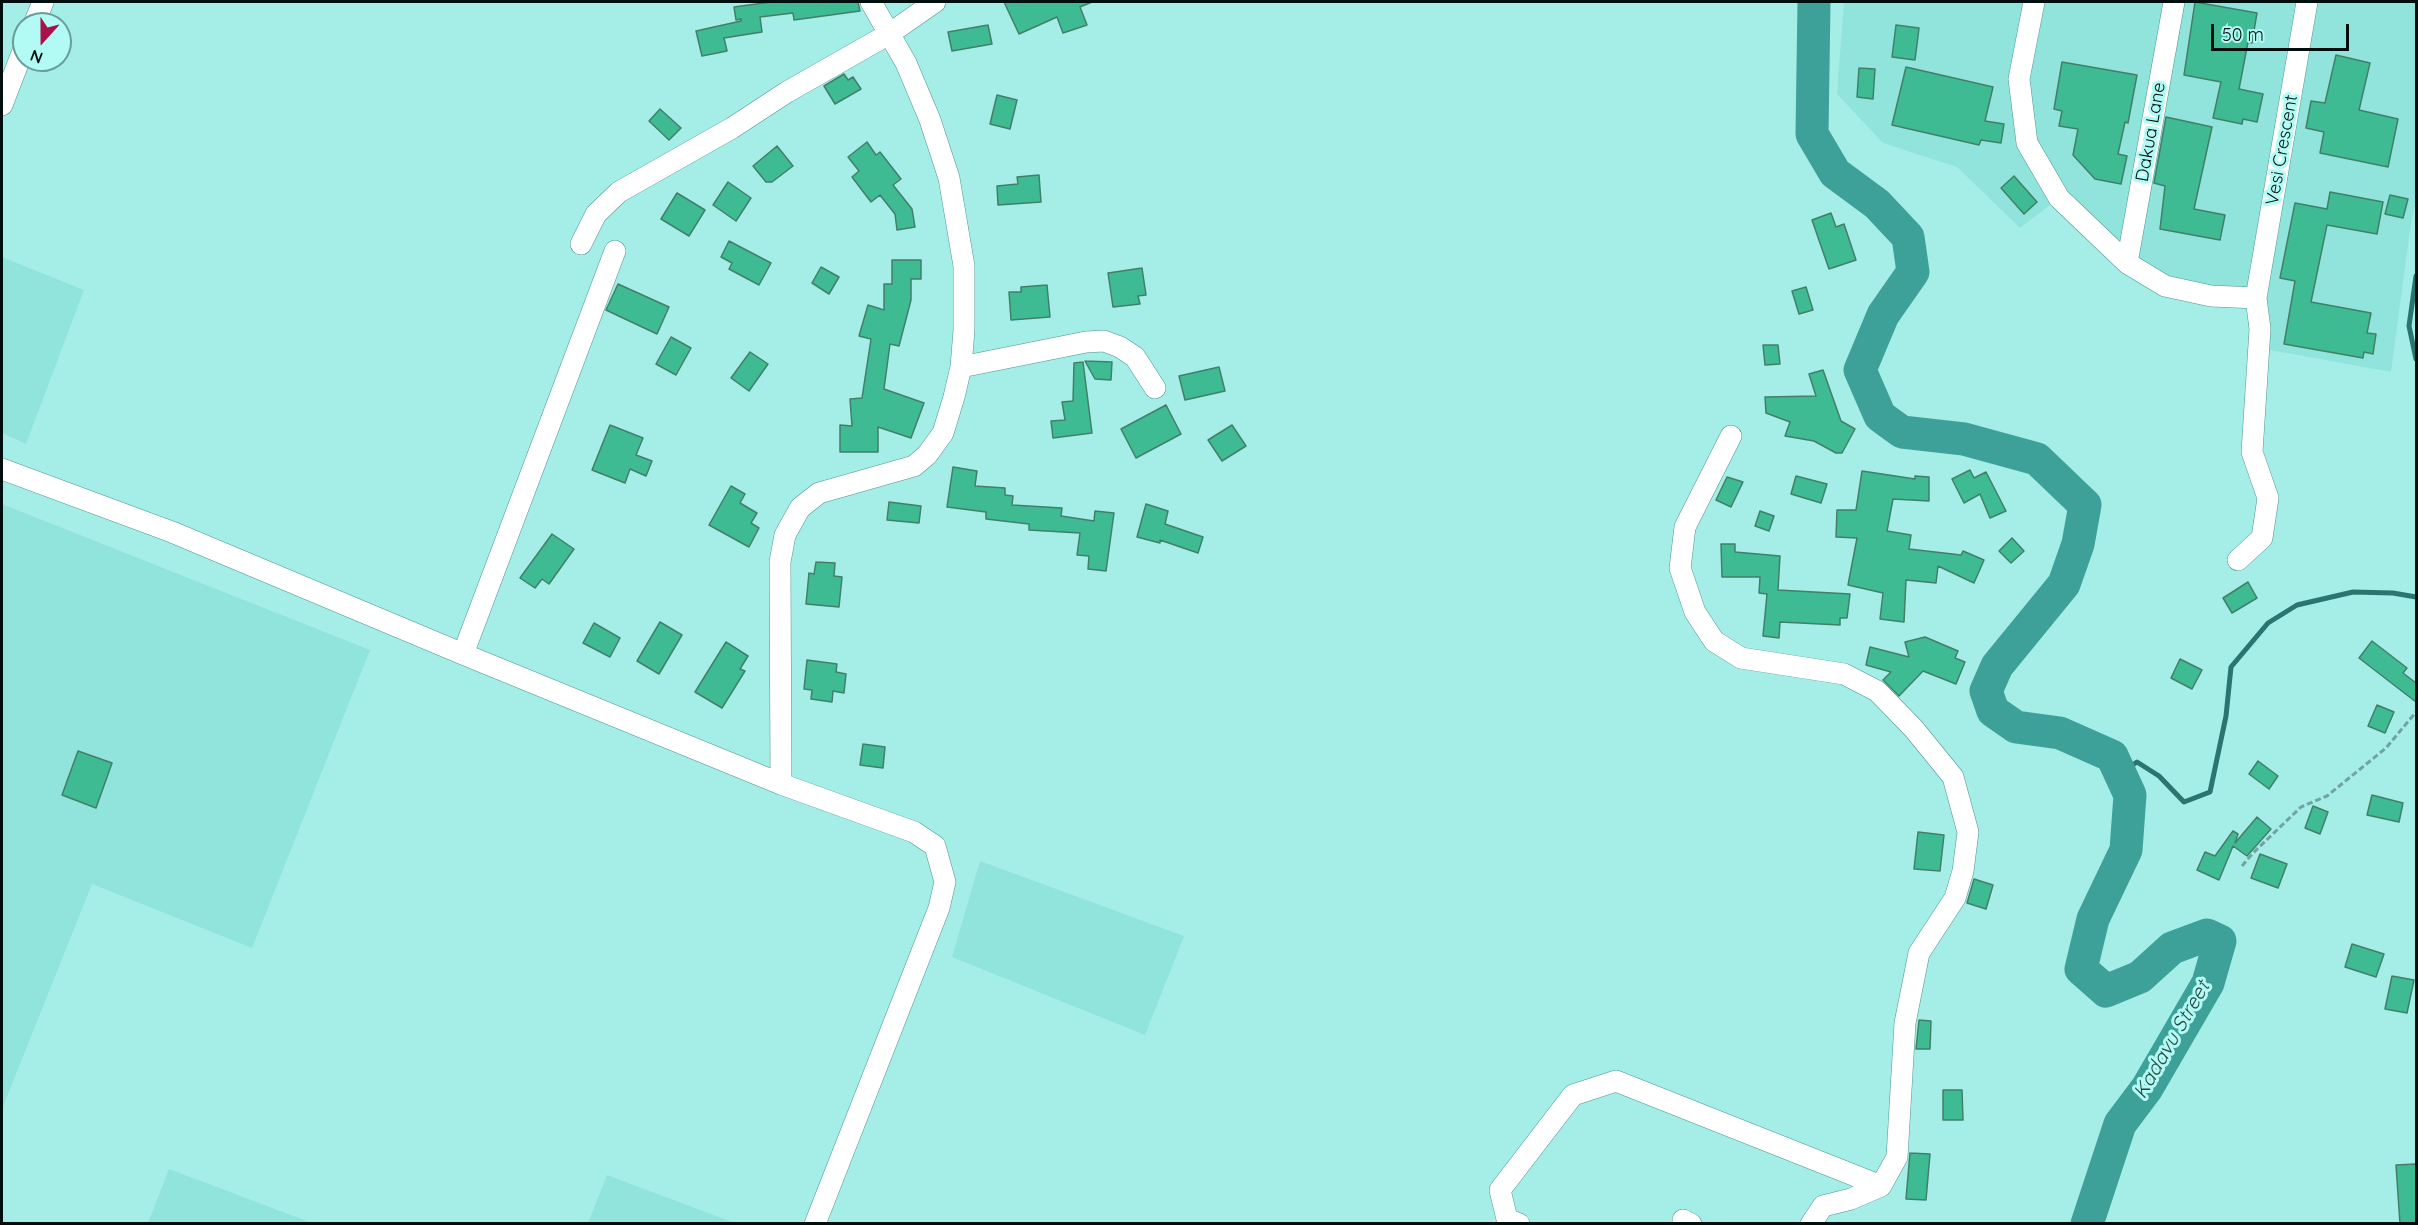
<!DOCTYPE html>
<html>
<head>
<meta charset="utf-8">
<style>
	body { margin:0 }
	#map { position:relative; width:2418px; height:1225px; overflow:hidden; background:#a5eee7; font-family:Quicksand,sans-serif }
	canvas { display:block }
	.frame { position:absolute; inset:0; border:3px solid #000f0e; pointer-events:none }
	.north { position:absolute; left:12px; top:12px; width:60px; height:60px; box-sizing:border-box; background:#b2fbf4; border:2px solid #6b9d98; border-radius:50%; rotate:201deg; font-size:16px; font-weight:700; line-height:24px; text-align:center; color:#000f0e }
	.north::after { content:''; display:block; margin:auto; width:21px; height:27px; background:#a81248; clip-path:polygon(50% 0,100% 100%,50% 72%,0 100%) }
	.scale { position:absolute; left:2211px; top:24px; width:138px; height:27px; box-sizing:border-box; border:3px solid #000f0e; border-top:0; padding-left:8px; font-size:18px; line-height:21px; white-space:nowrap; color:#000f0e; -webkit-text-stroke:4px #b2fbf4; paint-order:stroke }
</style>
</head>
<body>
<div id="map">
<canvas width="2418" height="1225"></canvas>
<div class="frame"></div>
<div class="north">N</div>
<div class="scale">50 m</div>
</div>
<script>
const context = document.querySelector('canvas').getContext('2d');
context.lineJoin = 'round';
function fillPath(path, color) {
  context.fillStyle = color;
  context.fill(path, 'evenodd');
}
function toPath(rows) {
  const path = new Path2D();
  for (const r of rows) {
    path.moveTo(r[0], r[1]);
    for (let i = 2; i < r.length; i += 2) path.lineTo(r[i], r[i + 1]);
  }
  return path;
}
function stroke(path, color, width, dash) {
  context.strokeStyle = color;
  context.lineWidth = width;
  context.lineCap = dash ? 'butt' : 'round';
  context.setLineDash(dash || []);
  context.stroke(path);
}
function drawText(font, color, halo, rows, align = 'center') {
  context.font = font + ' Quicksand,sans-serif';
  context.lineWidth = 6;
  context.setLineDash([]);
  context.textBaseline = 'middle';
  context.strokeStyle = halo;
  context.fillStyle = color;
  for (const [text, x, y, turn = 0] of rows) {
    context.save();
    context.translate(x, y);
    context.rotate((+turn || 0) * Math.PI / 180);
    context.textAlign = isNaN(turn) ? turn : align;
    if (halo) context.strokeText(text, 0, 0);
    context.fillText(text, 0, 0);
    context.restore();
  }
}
fillPath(toPath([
	[1844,2,2416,2,2416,198,2410,230,2391,372,2259,348,2256,298,2165,286,2059,198,2020,228,1957,167,1883,143,1837,94],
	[2,257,84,290,26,444,2,433],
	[2,504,370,650,252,948,92,884,2,1109],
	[980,861,1184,936,1145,1035,952,957],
	[169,1169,312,1223,148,1223],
	[607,1175,735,1223,588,1223]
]), '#90e4dc');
stroke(toPath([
	[2416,276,2409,326,2416,359],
	[2121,773,2137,762,2159,776,2184,802,2210,792,2226,716,2231,667,2268,623,2297,605,2353,592,2393,593,2416,597]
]), '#2b7570', 5);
stroke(toPath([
	[1814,2,1812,134,1835,173,1877,204,1908,237,1913,272,1883,315,1860,370,1880,416,1902,432,1964,439,2037,459,2085,505,2078,544,2064,584,1997,666,1986,691,1993,711,2016,727,2060,733,2112,756,2130,795,2126,850,2093,919,2081,969,2106,991,2140,977,2172,948,2207,935,2220,941,2208,983,2147,1088,2120,1124,2087,1224]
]), '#3da19a', 33);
const building = toPath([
	[771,2,858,2,860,11,794,20,793,13,760,17,762,32,724,38,727,51,702,56,696,31,741,21,741,19,736,20,734,7,771,2],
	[1004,2,1092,2,1080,7,1087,25,1063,33,1057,17,1019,34,1004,2],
	[2195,2,2257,13,2252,43,2248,42,2239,89,2263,94,2257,122,2243,119,2242,124,2213,118,2221,82,2184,75,2195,2],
	[988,25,992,44,952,51,948,32,988,25],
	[1896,25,1919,28,1915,60,1892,57,1896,25],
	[2336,55,2370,63,2359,110,2398,119,2388,167,2320,153,2324,132,2306,128,2311,101,2325,103,2336,55],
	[2062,62,2137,75,2128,123,2125,122,2118,154,2127,156,2121,184,2095,179,2073,155,2078,129,2059,126,2062,111,2054,109,2062,62],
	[1906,67,1993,87,1985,121,2004,124,2001,143,1981,140,1979,145,1892,125,1906,67],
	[1859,68,1875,69,1873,99,1857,97,1859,68],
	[844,74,848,80,853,77,861,89,835,104,824,86,844,74],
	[997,95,1017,100,1010,129,990,124,997,95],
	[660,109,681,128,669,140,649,121,660,109],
	[2166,117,2212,127,2194,209,2225,215,2220,240,2160,229,2165,186,2154,183,2166,117],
	[867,142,876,155,880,152,901,179,893,185,912,209,915,227,897,230,895,214,880,195,871,202,852,177,859,171,848,157,867,142],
	[777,146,793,166,772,182,766,182,753,166,777,146],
	[1039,175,1041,202,998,205,997,186,1018,184,1017,177,1039,175],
	[2014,176,2037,202,2024,214,2001,188,2014,176],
	[728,182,751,198,736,221,713,205,728,182],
	[2330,192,2383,202,2377,234,2327,225,2311,302,2371,313,2367,333,2376,334,2373,354,2364,352,2363,358,2284,344,2295,281,2280,278,2295,203,2327,209,2330,192],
	[677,193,705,210,689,236,661,219,677,193],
	[2390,195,2408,199,2403,218,2385,214,2390,195],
	[1831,213,1836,227,1844,224,1856,260,1829,269,1812,220,1831,213],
	[729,241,771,263,759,285,729,269,732,263,721,257,729,241],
	[892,260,921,260,921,279,911,279,911,300,899,346,890,344,884,389,924,403,911,438,878,427,878,452,840,452,840,425,852,426,850,399,862,398,871,339,859,336,868,305,884,310,884,284,892,284,892,260],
	[821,267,839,277,829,294,812,283,821,267],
	[1142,268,1146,295,1138,296,1140,304,1113,307,1108,273,1142,268],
	[618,284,669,307,657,334,606,310,618,284],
	[1047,285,1050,317,1011,320,1009,292,1021,292,1021,287,1047,285],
	[1806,287,1813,310,1799,314,1792,291,1806,287],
	[671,337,691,348,676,375,656,364,671,337],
	[1763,345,1778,345,1780,364,1765,365,1763,345],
	[750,352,768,364,749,391,731,378,750,352],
	[1085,361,1112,362,1111,380,1095,379,1085,361],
	[1083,362,1092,433,1053,438,1051,421,1065,420,1062,402,1073,401,1074,363,1083,362],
	[1219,367,1225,391,1185,400,1179,376,1219,367],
	[1823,370,1841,421,1855,429,1842,453,1836,453,1814,441,1785,436,1790,422,1766,413,1765,397,1816,396,1809,374,1823,370],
	[1166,405,1181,434,1136,458,1121,429,1166,405],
	[610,425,643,438,636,455,652,461,646,476,630,469,625,483,592,470,610,425],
	[1232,425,1246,446,1222,461,1208,440,1232,425],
	[953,467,977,471,975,486,1005,488,1005,495,1013,496,1012,505,1062,508,1061,516,1094,521,1095,511,1114,513,1106,571,1088,569,1089,556,1077,555,1080,533,1029,530,1029,524,986,519,986,512,947,507,953,467],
	[1970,470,1974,478,1986,472,2006,511,1990,518,1980,494,1964,503,1952,479,1970,470],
	[1862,471,1915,479,1915,476,1929,477,1929,501,1893,499,1887,531,1911,535,1909,549,1961,555,1963,551,1984,560,1974,583,1938,566,1936,583,1906,580,1904,622,1880,619,1883,593,1848,585,1857,538,1836,537,1837,510,1856,510,1862,471],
	[1796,476,1827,484,1821,503,1791,494,1796,476],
	[1727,477,1743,482,1731,507,1716,500,1727,477],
	[731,486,745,494,740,503,757,513,751,523,759,528,749,547,709,525,731,486],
	[889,502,921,506,919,523,887,520,889,502],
	[1146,504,1168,511,1165,524,1203,537,1198,553,1160,540,1160,543,1137,537,1146,504],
	[1760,511,1774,516,1769,531,1755,526,1760,511],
	[552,534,574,549,549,584,542,579,535,588,520,578,552,534],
	[2012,538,2024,551,2011,563,1999,551,2012,538],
	[1721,544,1735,544,1735,552,1780,556,1778,590,1850,594,1847,618,1840,618,1840,625,1780,622,1779,638,1763,636,1767,594,1759,593,1760,577,1722,577,1721,544],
	[816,562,835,563,834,576,842,577,839,607,806,604,809,573,814,574,816,562],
	[2248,582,2257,598,2232,613,2223,598,2248,582],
	[660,622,682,635,659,674,637,661,660,622],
	[594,623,620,638,610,657,583,643,594,623],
	[1925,637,1958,651,1955,658,1965,662,1956,684,1923,671,1899,696,1883,680,1891,672,1866,665,1870,647,1909,657,1905,642,1925,637],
	[2372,641,2407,668,2403,673,2416,683,2416,702,2359,658,2372,641],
	[726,642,748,656,740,669,745,671,722,708,695,692,726,642],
	[2180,659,2202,670,2192,689,2171,678,2180,659],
	[807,660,837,664,836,672,846,674,844,693,833,691,832,702,811,699,812,690,804,689,807,660],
	[2377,705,2394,712,2385,733,2368,726,2377,705],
	[863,744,885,747,883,768,860,765,863,744],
	[78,751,112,763,96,808,62,795,78,751],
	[2258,761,2278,776,2269,789,2249,774,2258,761],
	[2372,795,2403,803,2399,822,2367,815,2372,795],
	[2313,806,2328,812,2320,834,2305,828,2313,806],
	[2257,817,2271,829,2247,856,2233,846,2219,880,2197,870,2205,852,2215,856,2233,831,2238,834,2235,843,2257,817],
	[1918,832,1944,835,1940,871,1914,869,1918,832],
	[2260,854,2287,864,2278,888,2251,878,2260,854],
	[1974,879,1993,885,1986,909,1967,903,1974,879],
	[2352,944,2384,954,2376,977,2345,967,2352,944],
	[2392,976,2414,980,2407,1013,2385,1009,2392,976],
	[1919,1020,1931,1021,1930,1049,1916,1049,1919,1020],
	[1943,1090,1962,1090,1963,1120,1943,1120,1943,1090],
	[1910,1153,1930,1154,1926,1200,1906,1199,1910,1153],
	[2416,1164,2416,1224,2400,1224,2396,1165,2416,1164]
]);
fillPath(building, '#3fbb94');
stroke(building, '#427f69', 1.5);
const minor = toPath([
	[2034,2,2019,79,2027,143,2059,198,2127,263,2165,286,2211,296,2256,298],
	[34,24,43,2],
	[2,105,24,48],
	[581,244,596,214,619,192,732,128,787,92,889,34,935,2],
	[2127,263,2174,2],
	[961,367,1086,342,1104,341,1120,347,1135,357,1155,388],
	[1731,436,1685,527,1680,568,1695,612,1714,641,1741,658,1844,674,1877,691,1914,729,1953,777,1968,832,1963,871,1955,898,1919,953,1905,1023,1897,1157,1881,1186,1851,1199,1823,1206,1811,1224],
	[2,469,172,532,463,654,781,784,914,832,935,846,945,882,939,908,815,1224],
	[2238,560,2262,538,2268,498,2252,452,2260,329,2256,298,2307,2],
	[463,654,615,251],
	[781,784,780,562,785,535,800,508,819,493,914,466,927,455,943,433,954,397,961,367,964,330,964,266,949,178,930,120,906,63,871,2],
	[1683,1220,1691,1224],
	[1519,1224,1507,1219,1500,1190,1573,1095,1616,1081,1881,1186]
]);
stroke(minor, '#4e9690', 22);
stroke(toPath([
	[2242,866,2253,853,2301,807,2327,796,2386,748,2416,712]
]), '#6fa49f', 3, [6, 3]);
stroke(minor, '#fff', 21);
drawText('18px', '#000f0e', '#b2fbf4', [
	["Dakua Lane",2151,132,-80],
	["Vesi Crescent",2282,150,-80]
]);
drawText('italic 20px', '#294845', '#b2fbf4', [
	["Kadavu Street",2172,1040,-60]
]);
</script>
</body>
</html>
